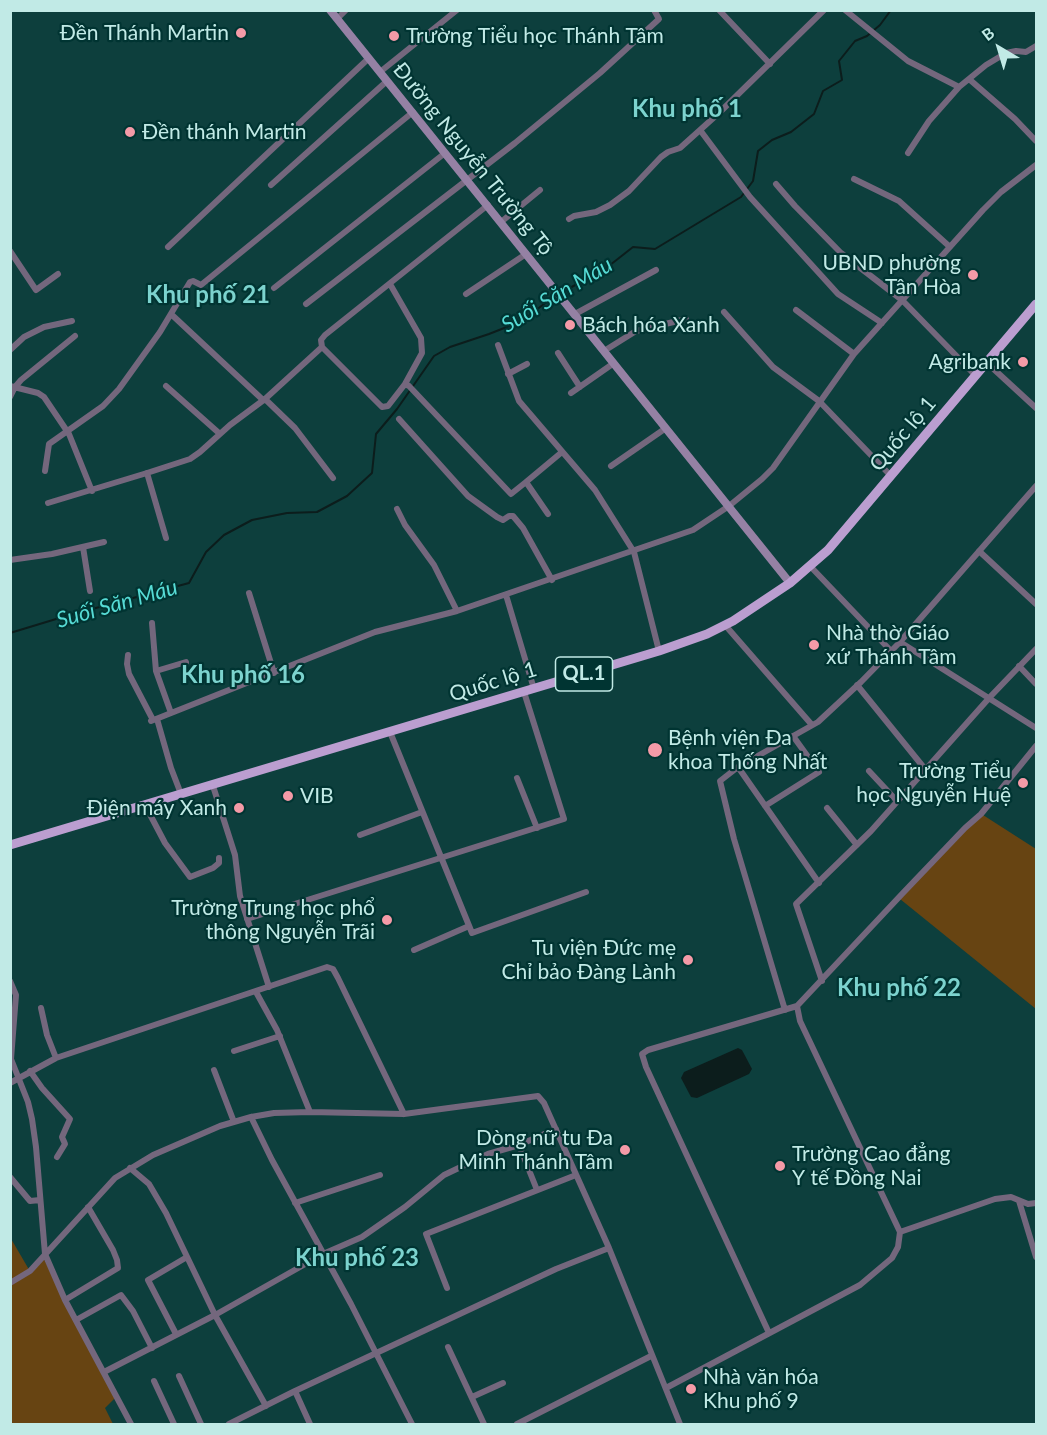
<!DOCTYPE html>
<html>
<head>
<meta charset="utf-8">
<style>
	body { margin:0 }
	#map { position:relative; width:1047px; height:1435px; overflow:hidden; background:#0d3f3d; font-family:Lato,sans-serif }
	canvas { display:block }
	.frame { position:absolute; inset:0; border:12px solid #c1eae6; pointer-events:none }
	.north { position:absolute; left:969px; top:18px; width:60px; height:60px; -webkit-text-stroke:4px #003432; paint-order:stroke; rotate:322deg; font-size:16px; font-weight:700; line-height:24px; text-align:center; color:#c1eae6 }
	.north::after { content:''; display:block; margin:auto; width:21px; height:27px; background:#c1eae6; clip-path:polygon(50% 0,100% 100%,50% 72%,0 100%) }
</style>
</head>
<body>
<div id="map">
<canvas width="1047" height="1435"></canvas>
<div class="frame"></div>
<div class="north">B</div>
</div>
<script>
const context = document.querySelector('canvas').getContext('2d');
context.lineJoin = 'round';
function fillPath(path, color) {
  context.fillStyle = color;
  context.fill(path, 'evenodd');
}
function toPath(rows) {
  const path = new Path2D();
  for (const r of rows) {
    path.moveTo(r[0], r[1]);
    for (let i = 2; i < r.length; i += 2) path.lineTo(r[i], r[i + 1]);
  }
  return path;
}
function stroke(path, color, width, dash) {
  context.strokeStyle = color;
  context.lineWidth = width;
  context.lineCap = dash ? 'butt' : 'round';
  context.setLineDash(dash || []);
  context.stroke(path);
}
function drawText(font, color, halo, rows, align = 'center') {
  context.font = font + ' Lato,sans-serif';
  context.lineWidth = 4.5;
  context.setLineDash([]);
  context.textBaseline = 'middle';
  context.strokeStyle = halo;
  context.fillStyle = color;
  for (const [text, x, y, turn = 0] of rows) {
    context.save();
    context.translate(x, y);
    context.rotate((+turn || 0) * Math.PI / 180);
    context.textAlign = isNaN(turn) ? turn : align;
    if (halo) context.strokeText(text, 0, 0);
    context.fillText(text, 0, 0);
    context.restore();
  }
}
fillPath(toPath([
	[983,815,1036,849,1036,1009,900,899,967,829],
	[10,1237,31,1273,44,1259,115,1398,105,1408,113,1424,11,1424]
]), '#674412');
fillPath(toPath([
	[738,1048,742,1050,752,1069,749,1074,697,1098,691,1097,681,1078,684,1072]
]), '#0c1d1c');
stroke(toPath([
	[10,633,66,616,189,583,206,552,224,535,252,520,287,513,317,512,347,496,372,473,376,434,397,409,434,356,450,347,489,334,522,321,553,297,605,269,633,247,655,249,741,197,753,181,758,151,772,140,791,132,814,114,823,91,842,80,839,61,855,41,867,36,880,25,891,10]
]), '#0c1d1c', 2);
stroke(toPath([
	[719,10,770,64],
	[845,10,908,61,959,87,986,65,1006,53,1016,51,1026,52,1036,46],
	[337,19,346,10],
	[380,72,457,10],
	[969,79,1015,119,1036,141],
	[700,130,750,197,838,294,882,323],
	[908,153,929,121,959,87],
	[854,179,899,201,950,247],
	[776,184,795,206,841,253,902,300,975,375],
	[271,185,387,81],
	[569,219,574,216,596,212,610,205,629,191,661,157,668,152,680,148,720,112,824,10],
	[501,222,540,190],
	[168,247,369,58],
	[10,251,36,290,58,274],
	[390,284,421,338,422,353,405,384],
	[274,288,445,153],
	[466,294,526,254],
	[306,304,515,143,600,73,659,19,654,10],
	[796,310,854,354],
	[724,312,773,367,819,401,891,476],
	[171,314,263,400],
	[575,314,656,270],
	[498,345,519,401,595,490,634,552,659,651],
	[322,347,382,407,388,406,405,384,409,386,511,494,526,482,548,514],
	[10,350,24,337,44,327,72,321],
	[604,351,636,331,686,319],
	[558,353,580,387],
	[986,362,1036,408],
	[508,374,527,364],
	[10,386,38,393,44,397,69,434,92,491],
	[166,386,220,434],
	[571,393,614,363],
	[10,397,15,387,21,380,75,336],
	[265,399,295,428,333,478],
	[399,419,468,496,497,517,503,520,509,516,513,516,523,528,552,580],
	[611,466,666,428],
	[45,471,49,444,103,406,119,389,160,332,190,282,193,281,201,285,413,112],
	[147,473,166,538],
	[526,482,562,452],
	[48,503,147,473,190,459,200,452,230,425,265,399,322,347,321,340,325,335,488,205],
	[397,509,405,525,434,565,457,611],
	[83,547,90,591],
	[979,551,1036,604],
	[10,560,52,554,104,542],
	[810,566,891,651],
	[249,593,274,673],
	[506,595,534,689],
	[152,623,156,671,171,713],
	[725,625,812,725],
	[900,642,1036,728],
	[128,655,127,664,129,674,153,720],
	[1019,666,1036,684],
	[156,671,186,662],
	[857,685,925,769],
	[157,719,171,768,181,794],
	[151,721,375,632,457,611,693,530,729,506,762,479,773,468,854,354,983,210,1001,192,1036,165],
	[390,732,472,933,586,892],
	[738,767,819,883],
	[869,771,897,801],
	[517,778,537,828],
	[213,786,235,855,240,896,269,987],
	[145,805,165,843,190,877,213,868,219,863,219,858],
	[765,806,819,772,793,736],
	[827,808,857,845],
	[360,835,422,812],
	[247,919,564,819,524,692],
	[414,950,469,926],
	[10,981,16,995,11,1059,28,1102,32,1119,36,1147,45,1254,65,1300,131,1424],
	[822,981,796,904,871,831,990,697,1036,649],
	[256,992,277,1030,310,1112],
	[41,1008,47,1035,56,1058],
	[785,1010,734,839,720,781,738,767,818,722,861,682,899,643,1036,486],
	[234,1051,280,1036],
	[214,1070,234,1122],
	[30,1071,42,1088,70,1119,62,1137,65,1144,57,1157],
	[10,1083,56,1058,327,967,333,969,338,978,404,1114],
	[251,1117,272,1160,351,1304,412,1424],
	[519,1145,537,1190],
	[130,1168,149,1184,166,1213,215,1315,266,1406],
	[10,1177,30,1201,40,1200],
	[1019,1201,1036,1257],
	[295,1203,380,1175],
	[900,1232,995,1199,1011,1197,1028,1204,1036,1203],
	[10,1283,30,1271,115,1178,153,1155,220,1126,251,1117,274,1113,310,1112,404,1114,538,1096,544,1103,609,1248,680,1424],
	[447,1288,426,1234,576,1175],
	[65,1300,118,1268,117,1260,113,1250,88,1207],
	[76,1320,121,1295,133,1311,152,1348],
	[769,1333,646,1067,642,1054,648,1050,797,1006,902,894,965,828,981,814,1036,746],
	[176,1334,148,1280,187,1257],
	[448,1347,484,1424],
	[104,1372,215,1315,323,1254,362,1237,405,1207,444,1175,488,1154,519,1145,556,1129],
	[179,1376,201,1424],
	[154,1381,174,1424],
	[666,1388,860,1285,892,1258,898,1247,900,1232,800,1021,797,1006],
	[295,1391,310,1424],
	[472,1397,503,1383],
	[229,1424,295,1391,556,1269,609,1248],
	[517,1424,651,1356]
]), '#74677d', 6);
stroke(toPath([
	[330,10,790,583]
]), '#9581a4', 8);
stroke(toPath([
	[10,845,659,651,707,634,733,621,790,583,828,550,1036,304]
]), '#bb9ed0', 9);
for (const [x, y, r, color] of [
	[241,33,6,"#f49aa7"],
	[394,36,6,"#f49aa7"],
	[130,132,6,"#f49aa7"],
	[973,275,6,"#f49aa7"],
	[570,325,6,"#f49aa7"],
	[1023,362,6,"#f49aa7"],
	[814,645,6,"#f49aa7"],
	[655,750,8,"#f49aa7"],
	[1023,783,6,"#f49aa7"],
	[288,796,6,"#f49aa7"],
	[239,808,6,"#f49aa7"],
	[387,920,6,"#f49aa7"],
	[688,960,6,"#f49aa7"],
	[625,1150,6,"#f49aa7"],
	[780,1166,6,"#f49aa7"],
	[691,1389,6,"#f49aa7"]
]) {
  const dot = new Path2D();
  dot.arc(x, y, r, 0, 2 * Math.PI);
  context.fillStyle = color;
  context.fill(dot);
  stroke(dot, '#003432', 2);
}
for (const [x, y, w] of [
	[584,674,57]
]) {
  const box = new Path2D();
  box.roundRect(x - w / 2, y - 17, w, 34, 4.5);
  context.fillStyle = '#003432';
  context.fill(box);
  stroke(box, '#c1eae6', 1.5);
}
drawText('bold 20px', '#c1eae6', null, [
	["QL.1",584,674]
]);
drawText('21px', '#c1eae6', '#003432', [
	["Đền Thánh Martin",229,33],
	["Trường Tiểu học Thánh Tâm",406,36,"left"],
	["Đền thánh Martin",142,132,"left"],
	["UBND phường",961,263],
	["Tân Hòa",961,287],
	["Bách hóa Xanh",582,325,"left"],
	["Agribank",1011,362],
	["Nhà thờ Giáo",826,633,"left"],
	["xứ Thánh Tâm",826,657,"left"],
	["Bệnh viện Đa",668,738,"left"],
	["khoa Thống Nhất",668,762,"left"],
	["Trường Tiểu",1011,771],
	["học Nguyễn Huệ",1011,795],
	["VIB",300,796,"left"],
	["Điện máy Xanh",227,808],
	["Trường Trung học phổ",375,908],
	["thông Nguyễn Trãi",375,932],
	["Tu viện Đức mẹ",676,948],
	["Chỉ bảo Đàng Lành",676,972],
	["Dòng nữ tu Đa",613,1138],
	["Minh Thánh Tâm",613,1162],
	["Trường Cao đẳng",792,1154,"left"],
	["Y tế Đồng Nai",792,1178,"left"],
	["Nhà văn hóa",703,1377,"left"],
	["Khu phố 9",703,1401,"left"]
], 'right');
drawText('21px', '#c1eae6', '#003432', [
	["Đường Nguyễn Trường Tộ",473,159,51],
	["Quốc lộ 1",903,434,-50],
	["Quốc lộ 1",493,682,-17]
]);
drawText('italic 22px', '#56dbd5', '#003432', [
	["Suối Săn Máu",557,295,-31],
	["Suối Săn Máu",117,604,-16]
]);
drawText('bold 24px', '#7cd3ce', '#003432', [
	["Khu phố 1",687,109],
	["Khu phố 21",208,295],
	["Khu phố 16",243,675],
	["Khu phố 22",899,988],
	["Khu phố 23",357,1258]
]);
</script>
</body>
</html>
